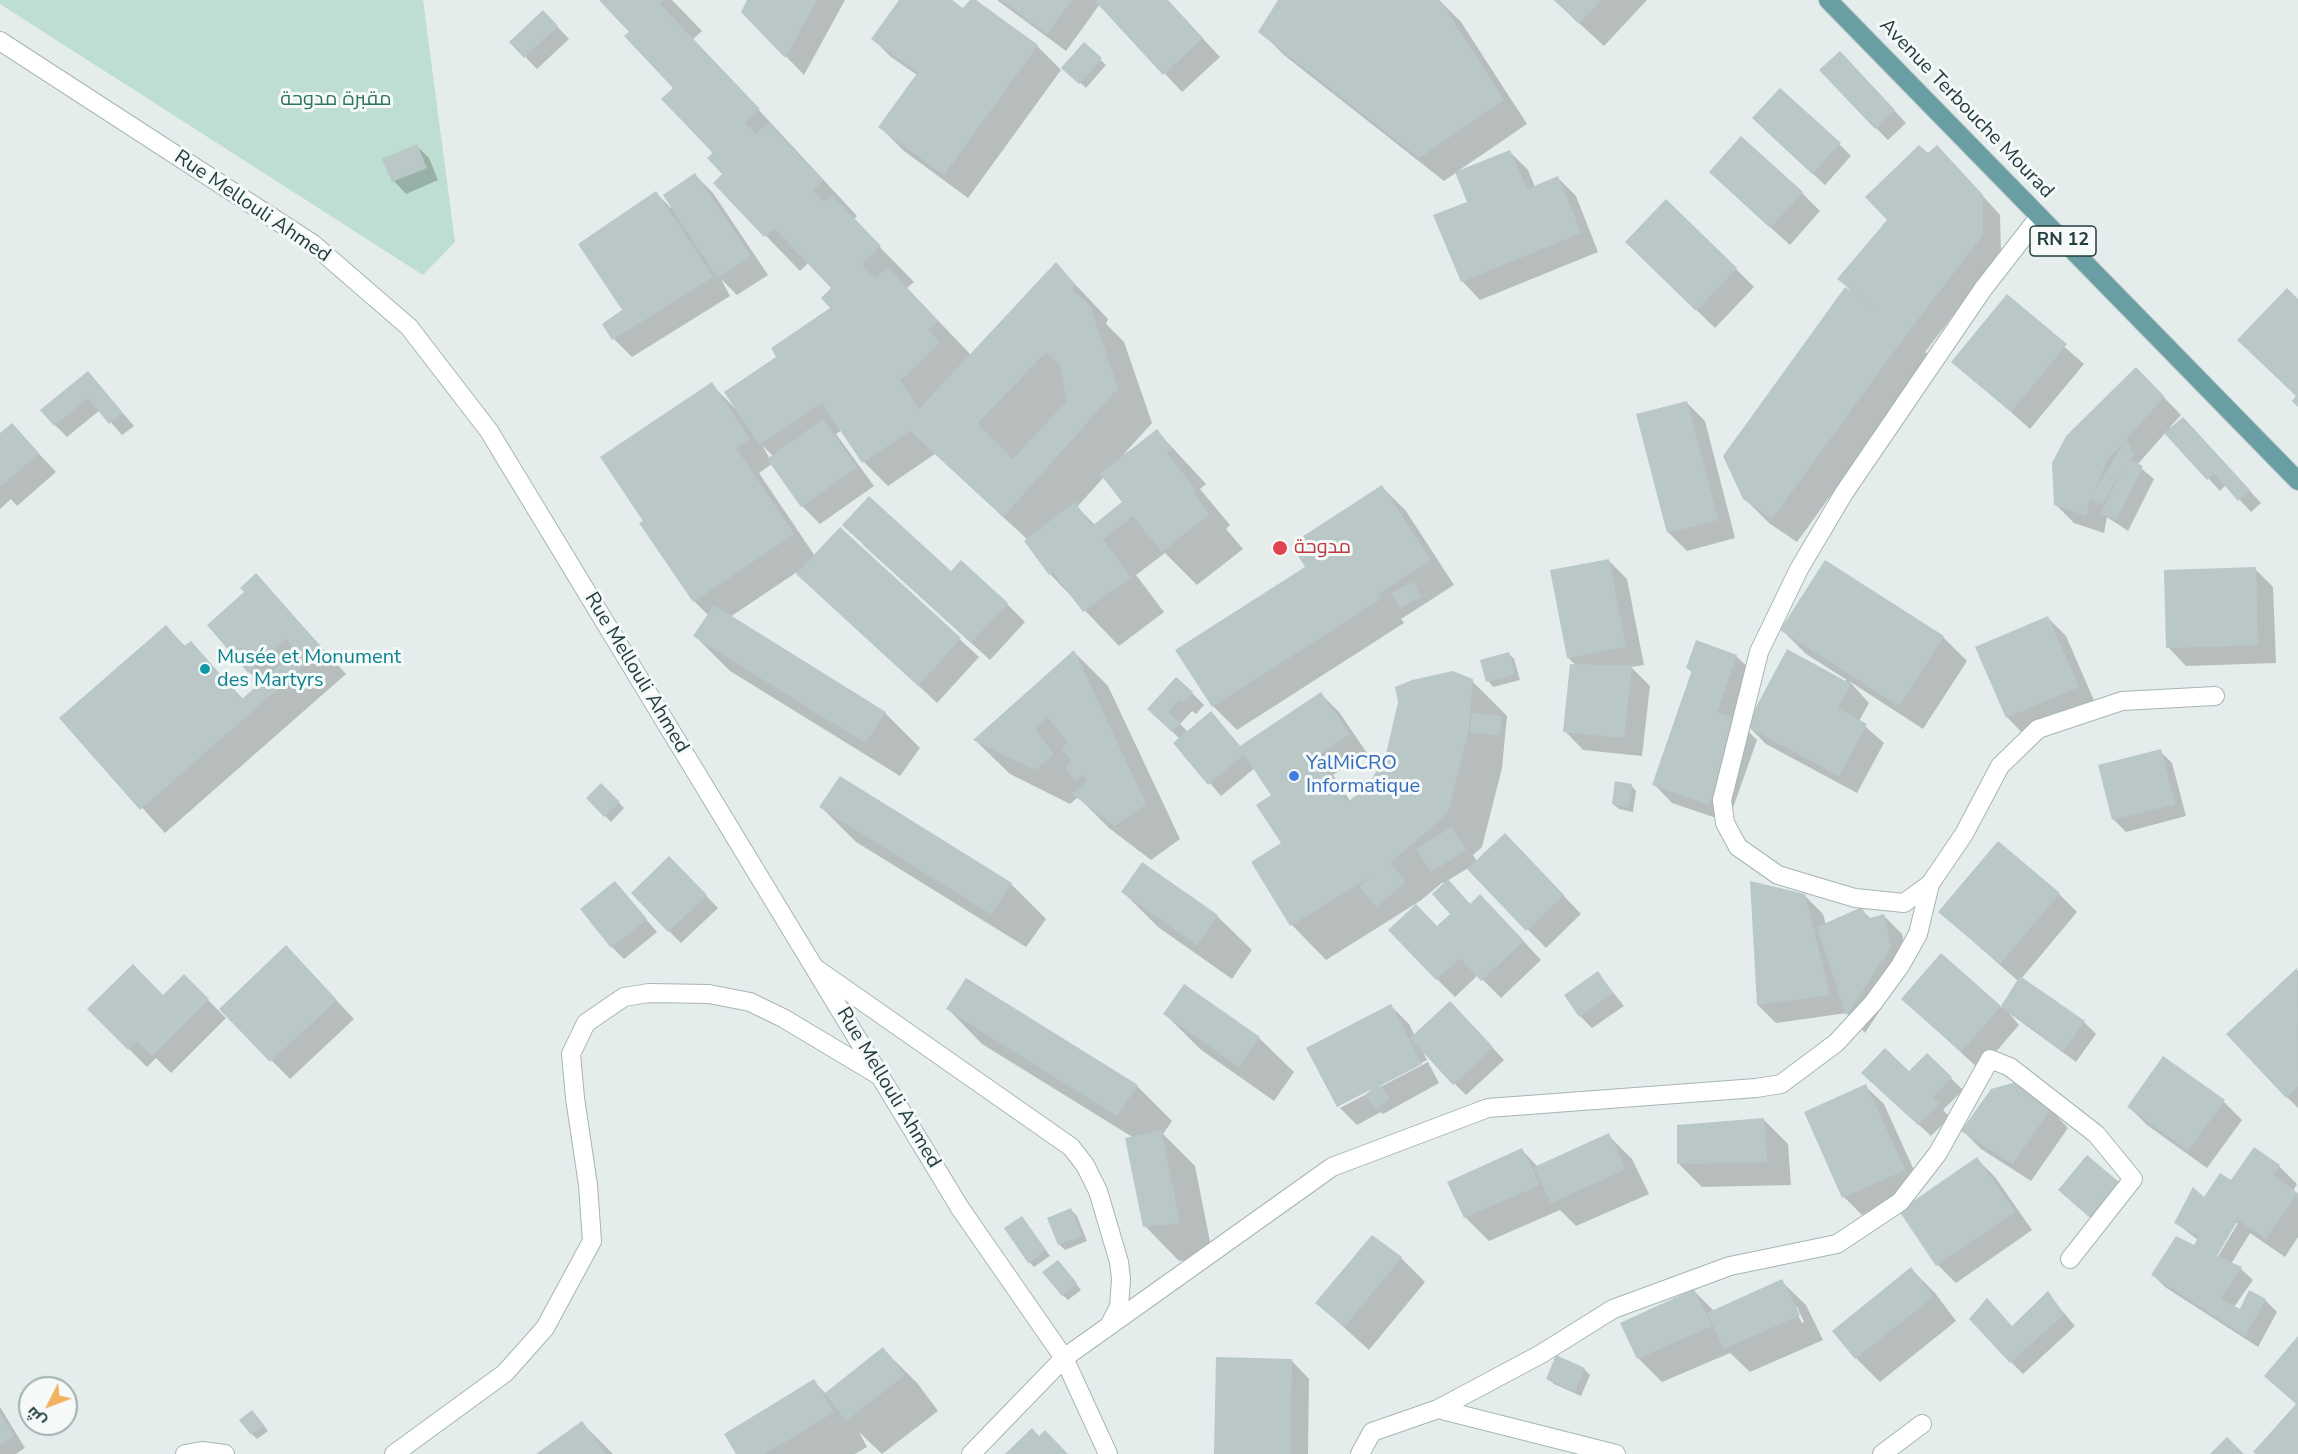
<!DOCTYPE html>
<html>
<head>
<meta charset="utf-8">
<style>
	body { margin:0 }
	#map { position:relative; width:2298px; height:1454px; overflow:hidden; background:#e4edec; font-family:"Nunito Sans",Cairo,sans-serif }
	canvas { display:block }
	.north { position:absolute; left:18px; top:1376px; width:60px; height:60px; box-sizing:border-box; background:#f5faf9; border:2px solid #a1afaf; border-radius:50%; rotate:228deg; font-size:16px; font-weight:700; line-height:24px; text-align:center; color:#233e3f }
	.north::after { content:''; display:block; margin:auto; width:21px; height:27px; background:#f1b15f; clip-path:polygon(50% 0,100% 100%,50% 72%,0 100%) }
</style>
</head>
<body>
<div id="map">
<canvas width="2298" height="1454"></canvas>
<div class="north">ش</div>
</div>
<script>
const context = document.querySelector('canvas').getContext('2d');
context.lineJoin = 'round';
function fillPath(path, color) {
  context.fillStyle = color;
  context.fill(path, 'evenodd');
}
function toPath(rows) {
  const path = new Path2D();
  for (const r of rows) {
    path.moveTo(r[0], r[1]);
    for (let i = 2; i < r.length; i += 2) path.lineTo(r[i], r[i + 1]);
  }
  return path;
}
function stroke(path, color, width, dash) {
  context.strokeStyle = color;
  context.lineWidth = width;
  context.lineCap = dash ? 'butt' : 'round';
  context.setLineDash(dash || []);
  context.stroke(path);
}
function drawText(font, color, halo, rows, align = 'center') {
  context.font = font + ' "Nunito Sans",Cairo,sans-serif';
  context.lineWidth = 6;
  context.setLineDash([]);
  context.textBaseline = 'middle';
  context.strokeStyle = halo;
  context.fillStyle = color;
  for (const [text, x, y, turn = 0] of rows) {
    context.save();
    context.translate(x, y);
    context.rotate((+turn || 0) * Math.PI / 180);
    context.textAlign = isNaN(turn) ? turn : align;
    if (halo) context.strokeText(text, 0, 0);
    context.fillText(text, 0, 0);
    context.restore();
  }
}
fillPath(toPath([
	[0,0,423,0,455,242,423,275,0,4]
]), '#bdded1');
fillPath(toPath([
	[601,0,672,0,702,31,693,39,857,216,854,219,864,231,914,282,907,288,971,355,1056,264,1108,319,1106,324,1124,342,1152,423,1123,455,1157,431,1206,484,1200,489,1230,525,1226,529,1243,549,1197,585,1165,553,1136,575,1164,612,1119,646,1050,574,1026,541,1028,540,935,454,888,486,864,462,842,430,836,434,874,486,820,524,802,506,772,464,759,473,815,556,840,529,979,657,937,703,797,572,730,617,885,713,920,748,900,776,730,671,695,636,709,616,694,601,645,521,711,384,736,409,779,357,833,308,833,288,809,262,800,271,715,183,724,174,675,88,631,32],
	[762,445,773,456,770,459],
	[1104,477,1124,502,1095,525,1077,507],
	[748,0,845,0,804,75,743,12],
	[901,0,950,0,962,9,974,0,1037,46,1061,70,968,198,904,151,880,127,917,75,891,57,873,39],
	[997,0,1167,0,1220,57,1182,92,1100,4,1066,51],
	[1280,0,1439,0,1461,22,1527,124,1458,171,1510,152,1528,170,1535,187,1558,178,1576,196,1598,252,1480,300,1462,281,1469,202,1457,172,1444,181,1284,55,1260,31],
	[1554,0,1647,0,1604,46],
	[543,12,569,39,537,69,511,42],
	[1084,44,1106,65,1086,88,1064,68],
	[1852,65,1906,123,1888,140,1876,128],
	[1766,130,1839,144,1851,156,1825,185],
	[417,146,429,158,438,180,406,194,394,181,384,160],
	[1928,155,1955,165,2000,215,2001,253,1925,352,1931,357,1797,542,1769,523,1744,498,1852,292,1839,279,1889,220],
	[695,175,713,193,768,275,737,295,721,279,730,296,632,357,614,339,624,310,656,193,671,208],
	[1729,190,1802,193,1820,211,1790,245],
	[1645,260,1736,269,1754,287,1715,328],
	[2007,297,2084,364,2030,429,1953,361],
	[88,373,134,426,122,435,100,410,67,437,55,425],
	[2154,387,2181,415,2170,427,2195,431,2261,503,2251,512,2226,485,2220,491,2166,432,2137,465,2154,479,2128,531,2107,517,2104,533,2074,523,2055,504],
	[1687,403,1705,421,1735,538,1687,551,1669,533,1638,415],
	[12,425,56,472,17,506,11,499,0,509,0,435],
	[1382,487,1406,511,1454,585,1401,619,1404,623,1237,730,1213,706,1308,567],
	[862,544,951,573,1007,604,1025,622,990,660],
	[1609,561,1627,579,1644,665,1631,667,1650,686,1642,756,1583,750,1565,731,1577,666,1568,658],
	[2255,569,2273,587,2276,663,2186,666,2168,647],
	[256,575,346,674,165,833,61,718,166,627,186,647,191,643,243,699,261,684,249,672,246,592],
	[2048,618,2066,636,2096,705,2025,736,2007,717],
	[1782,630,1943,637,1967,661,1923,729,1849,681,1869,703,1859,721,1884,743,1857,793,1766,744,1748,726,1847,680,1806,654],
	[1074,652,1108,686,1180,839,1151,860,1109,828,1078,797,1070,804,1010,774,975,740],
	[1508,653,1514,659,1520,680,1493,687,1488,681],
	[1736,656,1755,674,1738,721,1757,740,1728,822,1672,803,1654,784,1693,673,1687,668],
	[1472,681,1507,716,1502,768,1482,847,1473,855,1477,861,1523,853,1581,914,1546,948,1468,868,1447,881,1471,905,1498,914,1541,960,1501,998,1478,975,1455,997,1437,979,1438,928,1452,914,1443,882,1420,901,1326,960,1292,925,1283,843,1273,796,1255,768,1221,796,1175,743,1180,739,1149,709,1192,693,1204,705,1196,714,1192,711,1180,724,1188,732,1211,713,1241,747,1321,694,1339,712,1367,753,1333,775,1350,801,1369,789],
	[2160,751,2172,763,2186,816,2126,832,2113,819],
	[601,785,624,808,611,822,588,798],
	[1631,785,1636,791,1633,812,1619,809,1613,804],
	[821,807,1011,884,1046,919,1026,947,856,842],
	[681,870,718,908,681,943,669,931],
	[615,883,657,932,624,959,612,947],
	[1123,892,1217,916,1252,950,1232,979,1158,927],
	[2059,894,2077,912,2021,979,2084,1022,2096,1034,2076,1062,2009,1013,2019,1025,1980,1070,1903,999,1941,955,2002,1008,2018,981,1940,912],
	[1804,895,1823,914,1826,925,1861,909,1871,919,1884,916,1902,934,1909,966,1865,1033,1847,1013,1776,1023,1758,1005],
	[304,966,354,1019,290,1079,221,1009],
	[2297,970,2298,971,2298,1108,2287,1097],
	[1598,973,1624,1006,1592,1028,1580,1016],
	[184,976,226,1018,171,1073,156,1058,147,1067,89,1009,163,997],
	[967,980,1137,1086,1172,1121,1163,1134,1195,1166,1213,1257,1179,1261,1145,1226,1134,1138,982,1044,948,1009],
	[1391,1006,1409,1024,1415,1036,1462,1015,1504,1060,1466,1095,1423,1052,1427,1060,1338,1105],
	[1165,1014,1259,1038,1294,1072,1274,1101,1200,1049],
	[1927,1055,1963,1090,1943,1110,1950,1117,1931,1136,1863,1073,1909,1073],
	[1428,1062,1439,1083,1383,1114,1381,1112,1357,1125,1340,1108],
	[1865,1086,1884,1104,1922,1188,1862,1215,1844,1197],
	[2224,1102,2242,1120,2207,1168,2147,1125,2129,1107],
	[2050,1109,2068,1128,2031,1181,1981,1149,1963,1131],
	[1764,1120,1788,1144,1791,1185,1702,1187,1678,1163],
	[1608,1135,1632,1159,1649,1194,1576,1226,1560,1210,1489,1241,1465,1217,1522,1150,1538,1167],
	[2255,1149,2279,1166,2297,1184,2293,1191,2298,1194,2298,1237,2285,1257,2250,1233,2231,1264,2241,1269,2253,1280,2234,1307,2240,1311,2250,1292,2265,1300,2277,1312,2258,1347,2165,1287,2153,1275,2195,1247,2198,1240,2176,1223,2205,1198,2232,1182],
	[2235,1223,2238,1223,2214,1263,2212,1261],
	[1977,1159,1995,1177,2032,1230,1956,1283,1938,1265],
	[2117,1183,2129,1195,2102,1228,2060,1190],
	[1071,1210,1077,1216,1087,1241,1065,1250,1059,1244],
	[1022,1218,1050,1256,1034,1267,1029,1262],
	[1372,1237,1401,1258,1425,1282,1369,1350,1317,1303],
	[1063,1267,1081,1290,1068,1300,1063,1295],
	[1911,1269,1935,1293,1956,1321,1880,1382,1856,1358],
	[1781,1281,1806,1305,1823,1340,1750,1372,1730,1353,1662,1382,1638,1358,1694,1291,1714,1311],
	[1794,1307,1797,1307,1804,1322,1802,1323],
	[2048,1294,2075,1326,2023,1374,2011,1362,2013,1327],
	[883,1349,918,1384,938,1411,882,1454,859,1432,867,1447,855,1454,738,1454,814,1381,826,1394],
	[1557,1357,1584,1369,1590,1375,1581,1396,1554,1384,1548,1379],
	[1291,1360,1309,1379,1308,1454,1216,1454],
	[0,1407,25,1448,16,1454,0,1454],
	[257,1417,268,1431,257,1439,252,1434],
	[582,1423,613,1454,538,1454]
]), '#0003');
fillPath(toPath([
	[599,0,664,0,660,4,760,109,745,123,756,134,768,123,823,180,813,190,824,202,832,195,881,246,862,264,875,279,888,267,938,321,928,330,940,342,901,380,896,374,919,409,1056,262,1075,284,1072,289,1090,306,1118,388,1003,517,910,431,862,463,822,403,760,445,724,392,776,357,771,348,830,308,821,298,831,288,774,228,764,237,713,183,722,174,707,158,713,153,661,99,673,88,624,36,629,32],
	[1046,352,1060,365,1067,401,1013,459,977,424],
	[747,0,817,0,785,58,741,12],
	[899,0,952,0,963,8,970,0,976,0,1038,45,944,175,878,127,918,72,871,39],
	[1001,0,1072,0,1047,34],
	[1094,0,1168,0,1203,38,1163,75],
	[1278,0,1440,0,1504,100,1419,158,1258,32],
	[1554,0,1601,0,1579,24],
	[543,10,558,26,524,58,509,42],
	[1084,42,1102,58,1079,84,1061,68],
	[1840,51,1895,110,1875,129,1819,70],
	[1780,88,1841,143,1812,174,1752,118],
	[1741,136,1803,192,1770,228,1709,172],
	[417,144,427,168,392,182,382,159],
	[1919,145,1928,153,1937,145,1983,195,1983,235,1908,332,1772,519,1743,499,1723,456,1845,287,1880,312,1837,279,1887,220,1865,197],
	[1510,150,1527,189,1558,176,1581,233,1461,282,1433,215,1467,202,1455,172],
	[695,173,751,256,718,278,663,195],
	[656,191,713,277,612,340,602,324,622,310,578,244],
	[1666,199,1737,268,1696,311,1625,242],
	[2287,288,2298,299,2298,407,2292,401,2296,396,2237,340],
	[2007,294,2067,344,2011,412,1951,362],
	[2136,367,2164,396,2126,440,2134,454,2129,459,2143,466,2116,520,2101,513,2124,467,2102,505,2090,498,2086,516,2054,505,2052,463,2066,436],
	[2126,440,2094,492,2107,460],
	[88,371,123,413,109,424,88,398,54,426,40,410],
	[712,382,750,439,736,448,794,534,693,602,639,523,643,521,600,457],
	[1687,401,1718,520,1667,533,1636,414],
	[2183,417,2250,490,2238,501,2214,473,2207,480,2164,433],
	[823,419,857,467,801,507,767,459],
	[12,423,39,453,0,487,0,433],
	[1157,429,1172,449,1167,453,1196,490,1193,493,1209,514,1162,552,1133,516,1103,540,1131,577,1083,612,1053,572,1049,575,1024,541,1075,502,1092,526,1122,502,1100,474],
	[1382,485,1431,560,1378,594,1381,599,1212,707,1175,650,1305,567,1291,544],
	[869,496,951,571,961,560,1008,603,971,643,842,525],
	[840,527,961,638,918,686,796,574],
	[1609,559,1626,647,1567,658,1550,570],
	[1825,560,1944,636,1899,706,1780,630],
	[2256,567,2258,645,2166,648,2164,570],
	[256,573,323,649,140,810,59,718,166,625,184,646,191,641,242,699,296,651,286,639,248,673,207,625,244,592,240,588],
	[1413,582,1421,597,1400,608,1392,593],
	[714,605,886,712,865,743,693,636],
	[2048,616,2079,687,2006,718,1975,647],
	[1696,640,1737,655,1717,712,1739,720,1709,805,1652,785,1692,670,1686,668],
	[1787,649,1851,684,1838,708,1867,724,1839,776,1746,726],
	[1074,650,1146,804,1115,826,1072,794,1087,781,1082,775,1076,781,1065,768,1072,761,1061,749,1068,742,1047,717,1035,730,1054,754,1035,770,973,740],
	[1509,652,1515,674,1486,682,1480,660],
	[1570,664,1632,666,1624,738,1563,732],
	[1453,671,1473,679,1468,733,1448,813,1390,863,1406,881,1377,907,1359,887,1370,877,1290,926,1251,862,1281,843,1256,805,1271,795,1244,755,1208,785,1173,743,1211,711,1240,746,1321,692,1350,734,1316,757,1347,802,1367,788,1386,754,1398,702,1395,687,1412,680],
	[1176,677,1193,692,1183,703,1179,700,1168,712,1180,723,1172,732,1147,709],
	[1472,713,1501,716,1500,735,1470,732],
	[2161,749,2175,804,2112,820,2098,765],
	[840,776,1012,883,991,914,819,807],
	[1615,781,1632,784,1628,807,1612,804],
	[601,783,620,802,604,817,586,798],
	[1452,827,1466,850,1431,872,1416,849],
	[1505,833,1564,895,1526,931,1467,869],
	[1998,841,2060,893,2000,964,1938,912],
	[669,856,707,895,668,932,631,893],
	[1142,862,1218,915,1197,945,1121,892],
	[1448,879,1470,904,1480,894,1524,941,1481,981,1460,958,1436,980,1388,930,1416,904,1437,926,1450,914,1432,894],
	[615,881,647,919,611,948,580,909],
	[1750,881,1805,894,1830,995,1757,1005],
	[1862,907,1867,919,1884,914,1891,947,1846,1016,1817,927],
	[286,945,337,1000,270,1062,219,1009],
	[1941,953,2001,1006,1961,1052,1901,999],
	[133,964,163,995,184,974,209,999,152,1056,137,1041,128,1050,87,1009],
	[2297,968,2298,1086,2286,1098,2226,1034],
	[1598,971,1613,993,1579,1017,1564,995],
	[2020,976,2085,1021,2063,1051,2001,1006],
	[966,978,1138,1085,1117,1116,946,1009],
	[1184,984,1260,1037,1239,1067,1163,1014],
	[1450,1001,1493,1047,1453,1085,1410,1038],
	[1391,1004,1422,1064,1380,1086,1390,1098,1376,1109,1365,1095,1372,1089,1337,1107,1306,1048],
	[1885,1048,1909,1071,1927,1053,1952,1077,1933,1097,1939,1104,1918,1125,1861,1073],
	[2163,1056,2225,1100,2188,1151,2127,1107],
	[2016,1082,2051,1108,2013,1164,1961,1131,1991,1089],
	[1866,1084,1905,1170,1842,1198,1804,1112],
	[1764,1118,1767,1162,1677,1164,1677,1125],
	[1161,1130,1180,1223,1143,1227,1125,1138],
	[1609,1133,1626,1169,1551,1203,1534,1167],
	[2254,1147,2280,1165,2273,1175,2298,1193,2266,1239,2238,1220,2217,1256,2242,1267,2220,1299,2240,1309,2249,1290,2266,1299,2245,1336,2151,1275,2176,1236,2194,1245,2199,1236,2174,1223,2193,1187,2204,1197,2220,1173,2231,1180],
	[1522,1148,1540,1185,1464,1218,1447,1182],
	[2087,1155,2119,1182,2089,1217,2058,1190],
	[1977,1157,2015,1212,1936,1266,1899,1211],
	[1071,1208,1082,1236,1058,1245,1047,1218],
	[1022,1216,1046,1250,1028,1263,1004,1228],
	[1372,1235,1402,1257,1344,1327,1315,1303],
	[1058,1260,1077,1283,1062,1296,1042,1272],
	[1911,1267,1933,1297,1855,1359,1832,1331],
	[1782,1279,1800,1315,1724,1349,1707,1313],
	[1694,1289,1712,1326,1637,1359,1620,1323],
	[2048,1291,2064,1314,2010,1363,1969,1319,1987,1298,2012,1326],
	[2298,1336,2298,1454,2256,1454,2253,1452,2296,1404,2264,1376],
	[883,1347,905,1375,846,1421,825,1393],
	[1556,1355,1585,1368,1575,1392,1546,1379],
	[1216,1357,1292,1359,1290,1454,1214,1454],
	[814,1379,834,1412,765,1454,736,1454,724,1434],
	[252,1410,264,1425,251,1435,239,1420],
	[0,1413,14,1436,0,1445],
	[582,1421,606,1454,536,1454],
	[1032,1428,1039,1436,1045,1430,1068,1454,1005,1454],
	[2227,1437,2244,1454,2210,1454]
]), '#b9c8c6');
const minor = toPath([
	[2039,217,1983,289,1844,493,1799,569,1759,652,1722,800,1725,823,1738,847,1778,875,1855,898,1904,903,1930,884,1964,834,2000,766,2038,729,2122,701,2215,696],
	[815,968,1071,1147,1085,1165,1098,1191,1119,1262,1121,1279,1119,1307,1110,1324],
	[1438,1409,1541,1354,1613,1309,1730,1266,1837,1244,1900,1202,1938,1153,1990,1059,2010,1067,2096,1134,2133,1179,2070,1259],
	[185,1454,202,1451,225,1454],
	[394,1454,505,1373,545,1328,592,1241,588,1185,575,1098,571,1054,586,1023,624,997,649,993,709,994,750,1002,783,1018,880,1076],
	[971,1454,1064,1358,1332,1167,1488,1108,1756,1088,1781,1084,1836,1043,1873,1003,1900,966,1918,934,1930,884],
	[1360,1454,1372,1432,1438,1409,1616,1454],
	[1882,1454,1922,1424]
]);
const tertiary = toPath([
	[0,41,313,244,409,327,489,431,960,1208,1064,1358,1108,1454]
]);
const primary = toPath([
	[1828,0,2298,481]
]);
stroke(minor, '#a6b5b5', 20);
stroke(tertiary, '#a6b5b5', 20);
stroke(primary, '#c1c9c9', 20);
stroke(minor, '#fff', 18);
stroke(tertiary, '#fff', 18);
stroke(primary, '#699fa2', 18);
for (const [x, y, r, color] of [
	[1280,548,8,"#e0444e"],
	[205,669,6,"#0f9aa8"],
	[1294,776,6,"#3f7fe0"]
]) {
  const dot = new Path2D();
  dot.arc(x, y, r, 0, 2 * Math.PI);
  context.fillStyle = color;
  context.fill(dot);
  stroke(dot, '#f5faf9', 2);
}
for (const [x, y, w] of [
	[2063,241,66]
]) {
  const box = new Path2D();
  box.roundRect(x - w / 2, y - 15, w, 30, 4.5);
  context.fillStyle = '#f5faf9';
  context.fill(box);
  stroke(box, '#233e3f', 1.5);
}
drawText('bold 18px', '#233e3f', null, [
	["RN 12",2063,241]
]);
drawText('20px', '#2e7661', '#f5faf9', [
	["مقبرة مدوحة",336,100]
]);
drawText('20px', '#233e3f', '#f5faf9', [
	["Avenue Terbouche Mourad",1966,109,46],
	["Rue Mellouli Ahmed",252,207,34],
	["Rue Mellouli Ahmed",636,673,59],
	["Rue Mellouli Ahmed",888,1088,59]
]);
drawText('20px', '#be3a42', '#f5faf9', [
	["مدوحة",1294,548]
], 'left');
drawText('20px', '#0d838f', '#f5faf9', [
	["Musée et Monument",217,658],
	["des Martyrs",217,681]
], 'left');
drawText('20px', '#366cbe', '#f5faf9', [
	["YalMiCRO",1306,764],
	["Informatique",1306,787]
], 'left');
</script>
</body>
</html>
